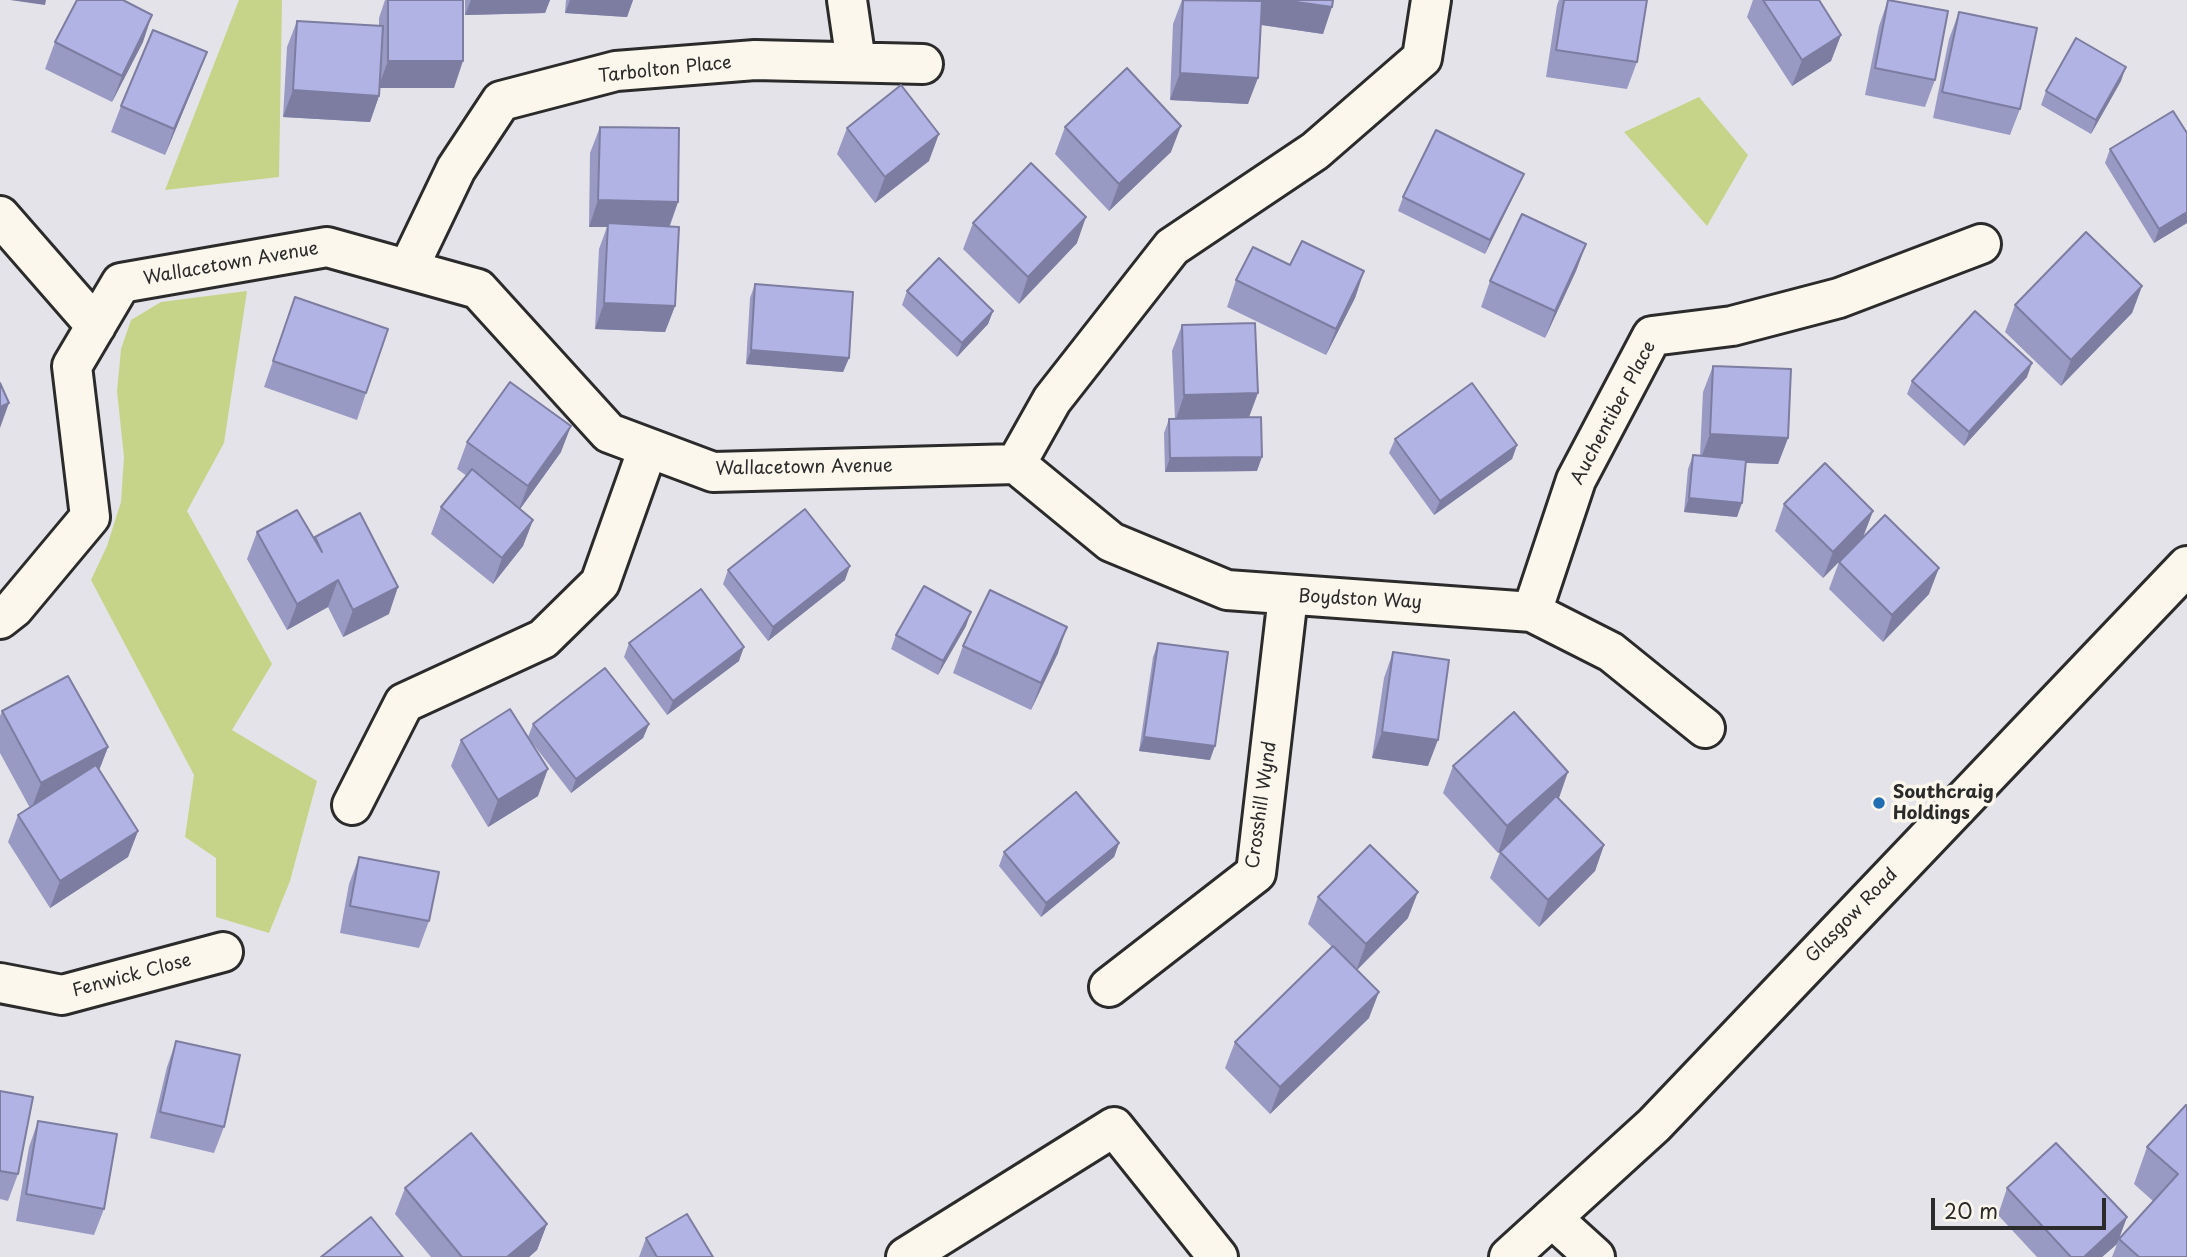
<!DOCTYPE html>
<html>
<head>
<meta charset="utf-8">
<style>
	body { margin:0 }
	#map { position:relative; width:2187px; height:1257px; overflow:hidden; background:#e5e3ea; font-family:"Playpen Sans",sans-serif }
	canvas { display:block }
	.scale { position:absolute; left:1931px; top:1198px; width:175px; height:32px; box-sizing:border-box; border:4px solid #2b2b2b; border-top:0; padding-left:9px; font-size:21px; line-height:24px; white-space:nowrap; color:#2b2b2b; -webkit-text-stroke:5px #fbf7ec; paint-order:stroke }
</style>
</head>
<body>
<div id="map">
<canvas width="2187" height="1257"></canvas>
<div class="scale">20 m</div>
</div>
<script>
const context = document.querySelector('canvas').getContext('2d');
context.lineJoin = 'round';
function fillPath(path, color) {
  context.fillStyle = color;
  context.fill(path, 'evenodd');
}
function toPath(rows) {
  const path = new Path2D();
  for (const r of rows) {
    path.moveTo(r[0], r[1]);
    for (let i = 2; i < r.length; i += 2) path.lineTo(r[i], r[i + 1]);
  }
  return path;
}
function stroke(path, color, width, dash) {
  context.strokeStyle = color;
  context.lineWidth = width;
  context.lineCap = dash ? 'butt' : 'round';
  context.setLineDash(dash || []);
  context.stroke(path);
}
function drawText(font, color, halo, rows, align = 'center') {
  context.font = font + ' "Playpen Sans",sans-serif';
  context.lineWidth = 7;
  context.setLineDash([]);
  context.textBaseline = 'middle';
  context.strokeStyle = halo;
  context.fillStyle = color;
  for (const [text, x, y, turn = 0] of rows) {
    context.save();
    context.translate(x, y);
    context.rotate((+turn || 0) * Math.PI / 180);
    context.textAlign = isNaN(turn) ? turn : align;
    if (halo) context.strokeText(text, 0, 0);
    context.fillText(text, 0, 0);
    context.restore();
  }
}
fillPath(toPath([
	[239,0,282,0,279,177,165,190],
	[1699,97,1748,155,1707,226,1624,132],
	[247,291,224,443,187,511,272,664,232,730,317,781,290,881,269,933,216,917,216,858,185,837,194,775,91,580,107,546,121,502,124,457,117,391,121,349,131,320,161,302]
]), '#c5d488');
const minor = toPath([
	[847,0,856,62],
	[0,216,96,326],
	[408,269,456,169,501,101,616,71,755,60,923,64],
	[1016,464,1111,542,1227,590,1532,612,1611,652,1705,728],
	[1532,612,1576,480,1652,336,1732,326,1839,298,1981,244],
	[0,619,14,608,90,517,72,366,121,283,327,247,478,289,609,433,713,472,1016,464,1052,400,1172,247,1315,151,1422,58,1431,0],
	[352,805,404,703,543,639,600,583,648,448],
	[0,983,62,995,223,952],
	[1109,987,1256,873,1288,596],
	[1552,1218,1595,1257],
	[906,1257,1114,1127,1218,1257]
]);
const secondary = toPath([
	[1509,1257,1654,1125,2187,566]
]);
stroke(minor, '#2b2b2b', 44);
stroke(secondary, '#2b2b2b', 44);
stroke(minor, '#fbf7ec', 38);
stroke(secondary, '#fbf7ec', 38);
fillPath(toPath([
	[385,0,463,0,454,88,380,88,379,96,370,122,283,117,287,47,297,21,379,26,379,18],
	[465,0,550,0,545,13,465,15],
	[566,0,633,0,627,17,565,13],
	[1182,0,1333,0,1323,34,1261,25,1248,104,1170,100,1173,24],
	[1559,0,1564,0,1637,62,1627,89,1546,77,1557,5],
	[1753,0,1819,0,1841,35,1831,61,1792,86,1747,17],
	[1888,0,1935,80,1925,107,1865,95,1879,26],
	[1959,12,2020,109,2010,135,1933,118,1949,39],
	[55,42,143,42,112,102,45,69],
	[207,52,197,78,165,155,111,132,121,106],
	[2121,81,2091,134,2041,105,2046,91],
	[600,127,678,202,670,226,675,306,665,332,595,329,599,249,607,227,589,227,590,153],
	[1065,127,1171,152,1109,211,1055,154],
	[847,128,929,161,875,203,837,154],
	[2110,149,2187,223,2154,243,2105,163],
	[1524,174,1518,187,1485,254,1398,211,1403,197],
	[973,223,1077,243,1019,304,963,249],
	[1586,244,1576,271,1545,338,1481,307,1490,281],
	[1290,265,1364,271,1355,298,1326,355,1227,307,1236,280],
	[755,284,849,358,843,372,746,364,750,298],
	[2142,286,2132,313,2061,386,2005,332,2015,305],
	[907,291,993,311,988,324,957,357,902,305],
	[286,323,366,393,357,420,264,387],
	[1182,325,1249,418,1257,471,1165,472,1164,433,1169,419,1175,419,1172,351],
	[1713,366,1788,438,1778,464,1745,463,1737,517,1684,512,1688,469,1693,455,1700,456,1703,392],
	[2027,377,1964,446,1907,394,1912,381],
	[1395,439,1517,445,1512,459,1434,515,1389,453],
	[467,442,561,452,520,509,533,520,523,546,493,584,431,534,441,507,467,476,457,469],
	[1784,504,1873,511,1863,537,1929,594,1883,642,1829,589,1839,562,1823,578,1775,531],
	[257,532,314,539,315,537,389,614,343,637,328,607,287,630,247,559],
	[728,570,845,580,768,641,723,584],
	[966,626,938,675,891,649,896,635],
	[629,643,739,661,667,715,624,657],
	[1158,643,1210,760,1139,751,1153,657],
	[963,646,1058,653,1031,710,953,673],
	[1393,652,1428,766,1372,758,1384,678],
	[2,711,108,747,99,770,138,831,128,857,50,908,8,842,18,815,30,808,0,753,0,716],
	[533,724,649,724,643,738,571,793,530,740,538,796,488,827,451,766,461,740,528,737],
	[1453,766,1559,798,1604,845,1595,871,1539,927,1490,878,1500,852,1510,842,1498,853,1443,793],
	[1119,843,1114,857,1041,917,999,866,1004,852],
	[359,857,429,921,419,948,340,933,349,884],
	[1318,897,1408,918,1357,970,1369,1018,1270,1114,1225,1068,1235,1042,1332,947,1308,924],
	[176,1041,224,1127,214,1153,150,1138,167,1067],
	[0,1091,18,1174,8,1201,0,1199],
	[2187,1106,2187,1257,2112,1257,2119,1239,2153,1201,2134,1184,2147,1147],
	[38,1121,104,1209,94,1235,16,1221,29,1147],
	[405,1188,547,1224,537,1250,529,1257,431,1257,395,1214],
	[2007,1188,2127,1217,2117,1244,2102,1257,2037,1257,1998,1215],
	[646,1238,713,1257,639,1257]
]), '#989ac4');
fillPath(toPath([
	[10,0,46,0,45,5],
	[471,0,550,0,545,13,465,15],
	[570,0,633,0,627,17,565,13],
	[1250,0,1282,0,1332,7,1323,34,1242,22],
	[152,15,143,42,112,102,122,76],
	[1841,35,1831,61,1792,86,1802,60],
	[207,52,197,78,165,155,174,129],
	[388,61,463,61,454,88,378,88],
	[2126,67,2121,81,2091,134,2096,120],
	[1180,73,1258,78,1248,104,1170,100],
	[293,90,379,96,370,122,283,117],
	[1181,126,1171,152,1109,211,1119,184],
	[939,134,929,161,875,203,885,177],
	[1524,174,1518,187,1485,254,1490,240],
	[598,200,678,202,668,229,608,223,607,227,589,227],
	[2187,212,2187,223,2154,243,2159,229],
	[1086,217,1077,243,1019,304,1028,277],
	[1586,244,1576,271,1545,338,1555,311],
	[1364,271,1355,298,1326,355,1336,329],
	[2142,286,2132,313,2061,386,2071,360],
	[604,303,675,306,665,332,595,329],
	[993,311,988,324,957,357,962,343],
	[751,350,849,358,843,372,746,364],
	[2032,363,2027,377,1964,446,1969,432],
	[1258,393,1248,420,1175,422,1184,395],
	[9,403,0,428,0,407],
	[571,426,561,452,518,512,528,486],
	[1710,434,1788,438,1778,464,1700,461],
	[1517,445,1512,459,1434,515,1440,501],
	[1262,457,1257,471,1165,472,1170,458],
	[1689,498,1742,503,1737,517,1684,512],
	[1873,511,1863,537,1823,578,1833,552],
	[533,520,523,546,493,584,502,558],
	[850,566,845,580,768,641,773,627],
	[1939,568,1929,594,1883,642,1892,615],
	[338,580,328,607,287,630,297,604],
	[398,587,389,614,343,637,353,610],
	[971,612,966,626,938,675,943,661],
	[1067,627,1058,653,1031,710,1041,683],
	[744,647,739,661,667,715,673,701],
	[649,724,643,738,571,793,576,779],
	[1382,732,1438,740,1428,766,1372,758],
	[1144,737,1215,746,1210,760,1139,751],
	[108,747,98,773,31,810,41,783],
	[548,769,538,796,488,827,498,800],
	[1568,772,1559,798,1498,853,1507,826],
	[138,831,128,857,50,908,60,881],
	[1119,843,1114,857,1041,917,1046,903],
	[1604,845,1595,871,1539,927,1548,900],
	[1418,892,1408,918,1356,971,1366,944],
	[1379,992,1369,1018,1270,1114,1280,1087],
	[2127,1217,2117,1244,2102,1257,2084,1257],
	[547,1224,537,1250,529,1257,507,1257]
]), '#7c7da0');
const building = toPath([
	[77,0,123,0,152,15,122,76,55,42,77,0],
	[388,0,463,0,463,61,388,61,388,0],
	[1183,0,1262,1,1258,78,1180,73,1183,0],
	[1282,0,1333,0,1332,7,1282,0],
	[1564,0,1647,0,1637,62,1556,50,1564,0],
	[1763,0,1819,0,1841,35,1802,60,1763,0],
	[1888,0,1948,11,1935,80,1875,68,1888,0],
	[1959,12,2037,28,2020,109,1942,92,1959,12],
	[297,21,383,26,379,96,293,90,297,21],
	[153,30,207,52,174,129,121,106,153,30],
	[2076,38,2126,67,2096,120,2046,91,2076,38],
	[1127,68,1181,126,1119,184,1065,127,1127,68],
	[901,85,939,134,885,177,847,128,901,85],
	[2173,111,2187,133,2187,212,2159,229,2110,149,2173,111],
	[600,127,679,128,678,202,598,200,600,127],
	[1436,130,1524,174,1490,240,1403,197,1436,130],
	[1031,163,1086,217,1028,277,973,223,1031,163],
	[1522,214,1586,244,1555,311,1490,281,1522,214],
	[608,223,679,227,675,306,604,303,608,223],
	[2086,232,2142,286,2071,360,2015,305,2086,232],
	[1302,241,1364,271,1336,329,1236,280,1253,247,1290,265,1302,241],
	[939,258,993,311,962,343,907,291,939,258],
	[755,284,853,292,849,358,751,350,755,284],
	[295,297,388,329,366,393,273,361,295,297],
	[1975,311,2032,363,1969,432,1912,381,1975,311],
	[1255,323,1258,393,1184,395,1182,325,1255,323],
	[1713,366,1791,369,1788,438,1710,434,1713,366],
	[510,382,571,426,528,486,467,442,510,382],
	[0,383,9,403,0,407,0,383],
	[1472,383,1517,445,1440,501,1395,439,1472,383],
	[1261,417,1262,457,1170,458,1169,419,1261,417],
	[1693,455,1746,460,1742,503,1689,498,1693,455],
	[1825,463,1873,511,1833,552,1784,504,1825,463],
	[472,469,533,520,502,558,441,507,472,469],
	[805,509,850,566,773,627,728,570,805,509],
	[297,510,322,552,315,537,360,513,398,587,353,610,338,580,297,604,257,532,297,510],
	[1885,515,1939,568,1892,615,1839,562,1885,515],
	[924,586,971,612,943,661,896,635,924,586],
	[701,589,744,647,673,701,629,643,701,589],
	[990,590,1067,627,1041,683,963,646,990,590],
	[1158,643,1228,652,1215,746,1144,737,1158,643],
	[1393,652,1449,660,1438,740,1382,732,1393,652],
	[605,668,649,724,576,779,533,724,605,668],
	[68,676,108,747,41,783,2,711,68,676],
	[510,709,548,769,498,800,461,740,510,709],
	[1514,712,1568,772,1507,826,1453,766,1514,712],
	[96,765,138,831,60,881,18,815,96,765],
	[1076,792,1119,843,1046,903,1004,852,1076,792],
	[1556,796,1604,845,1548,900,1500,852,1556,796],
	[1370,845,1418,892,1366,944,1318,897,1370,845],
	[359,857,439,872,429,921,350,906,359,857],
	[1333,946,1379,992,1280,1087,1235,1042,1333,946],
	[176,1041,240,1055,224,1127,160,1112,176,1041],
	[0,1091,33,1097,18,1174,0,1171,0,1091],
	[2186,1105,2187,1106,2187,1257,2139,1257,2119,1239,2178,1174,2147,1147,2186,1105],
	[38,1121,117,1134,104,1209,26,1194,38,1121],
	[471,1133,547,1224,507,1257,462,1257,405,1188,471,1133],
	[2056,1143,2127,1217,2084,1257,2071,1257,2007,1188,2056,1143],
	[687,1214,713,1257,657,1257,646,1238,687,1214],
	[371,1217,403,1257,321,1257,371,1217]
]);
fillPath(building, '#b1b3e4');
stroke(building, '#7c7da0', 2);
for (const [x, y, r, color] of [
	[1879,803,7,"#1f6fb2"]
]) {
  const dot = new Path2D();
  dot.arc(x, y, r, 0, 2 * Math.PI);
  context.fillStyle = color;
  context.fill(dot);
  stroke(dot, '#fbf7ec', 2.5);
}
drawText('18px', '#2b2b2b', '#fbf7ec', [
	["Tarbolton Place",665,70,-6],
	["Wallacetown Avenue",231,264,-10],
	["Auchentiber Place",1614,413,-62],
	["Wallacetown Avenue",804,468,-1],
	["Boydston Way",1360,600,3],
	["Crosshill Wynd",1262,805,-82],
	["Glasgow Road",1852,916,-46],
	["Fenwick Close",132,976,-15]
]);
drawText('bold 18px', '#2b2b2b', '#fbf7ec', [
	["Southcraig",1893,793],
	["Holdings",1893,814]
], 'left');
</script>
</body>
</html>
